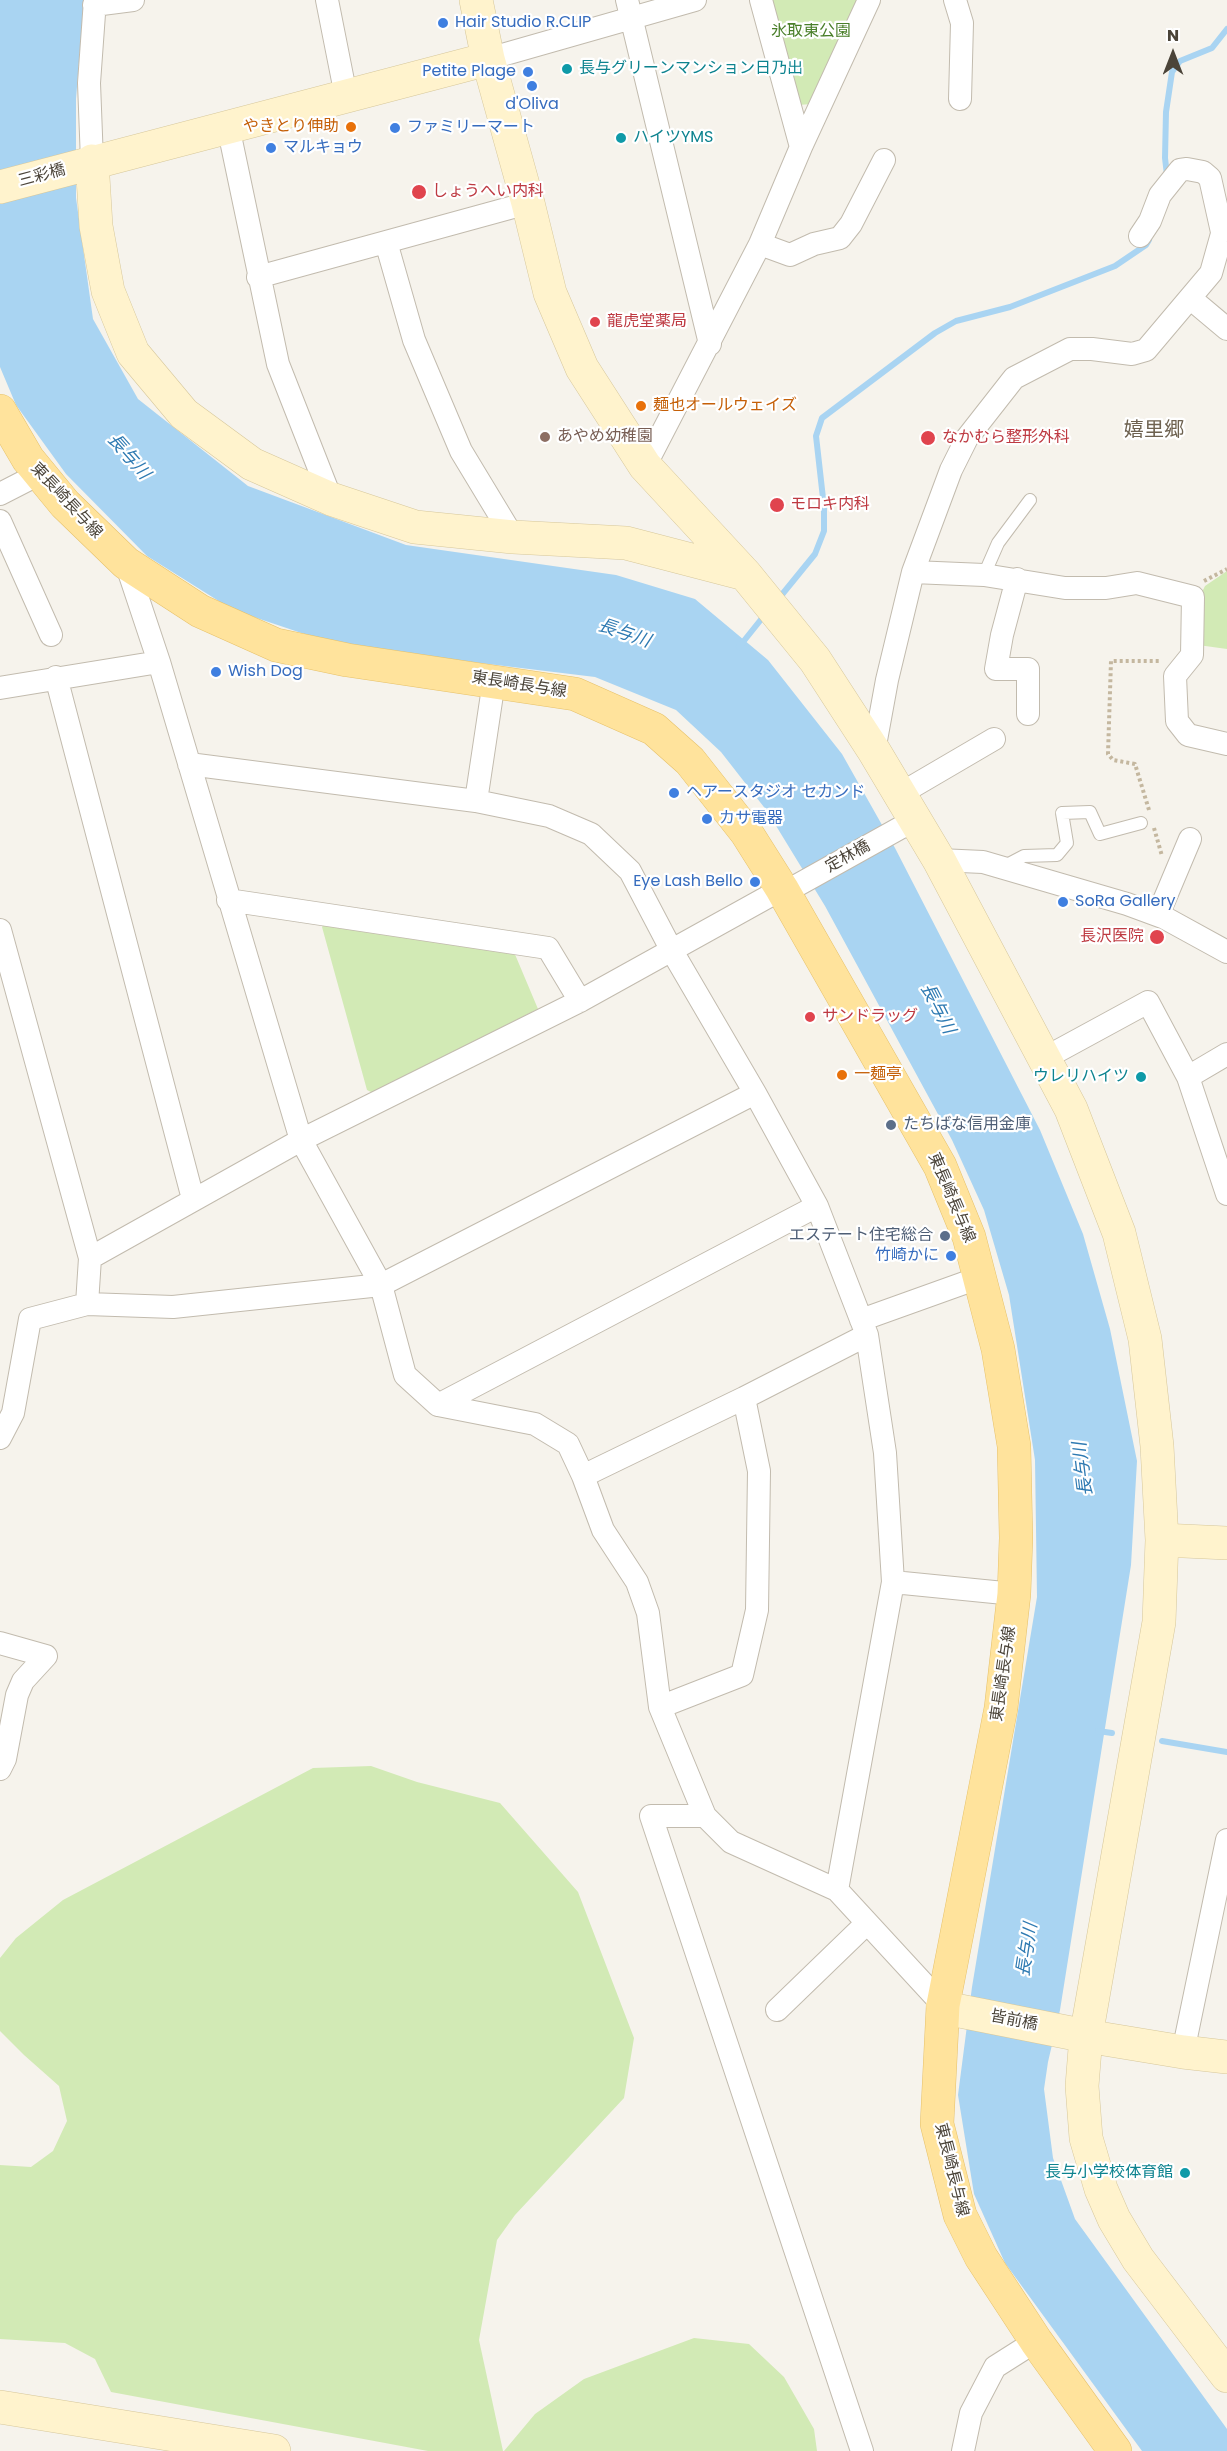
<!DOCTYPE html>
<html>
<head>
<meta charset="utf-8">
<style>
	body { margin:0 }
	#map { position:relative; width:1227px; height:2451px; overflow:hidden; background:#f6f3ec; font-family:Poppins,sans-serif }
	canvas { display:block }
	.north { position:absolute; left:1143px; top:24px; width:60px; height:60px; -webkit-text-stroke:4px #fff; paint-order:stroke; rotate:0deg; font-size:16px; font-weight:700; line-height:24px; text-align:center; color:#4b4439 }
	.north::after { content:''; display:block; margin:auto; width:21px; height:27px; background:#4b4439; clip-path:polygon(50% 0,100% 100%,50% 72%,0 100%) }
</style>
</head>
<body>
<div id="map">
<canvas width="1227" height="2451"></canvas>
<div class="north">N</div>
</div>
<script>
const context = document.querySelector('canvas').getContext('2d');
context.lineJoin = 'round';
function fillPath(path, color) {
  context.fillStyle = color;
  context.fill(path, 'evenodd');
}
function toPath(rows) {
  const path = new Path2D();
  for (const r of rows) {
    path.moveTo(r[0], r[1]);
    for (let i = 2; i < r.length; i += 2) path.lineTo(r[i], r[i + 1]);
  }
  return path;
}
function stroke(path, color, width, dash) {
  context.strokeStyle = color;
  context.lineWidth = width;
  context.lineCap = dash ? 'butt' : 'round';
  context.setLineDash(dash || []);
  context.stroke(path);
}
function drawText(font, color, halo, rows, align = 'center') {
  context.font = font + ' Poppins,"Noto Sans JP",sans-serif';
  context.lineWidth = 4.5;
  context.setLineDash([]);
  context.textBaseline = 'middle';
  context.strokeStyle = halo;
  context.fillStyle = color;
  for (const [text, x, y, turn = 0] of rows) {
    context.save();
    context.translate(x, y);
    context.rotate((+turn || 0) * Math.PI / 180);
    context.textAlign = isNaN(turn) ? turn : align;
    if (halo) context.strokeText(text, 0, 0);
    context.fillText(text, 0, 0);
    context.restore();
  }
}
fillPath(toPath([
	[771,0,860,0,812,104,798,105],
	[1227,571,1227,649,1198,645,1199,598,1205,586],
	[325,922,514,952,538,1009,373,1093,367,1090,322,927],
	[371,1766,417,1782,500,1803,578,1892,634,2038,624,2098,515,2215,497,2240,479,2340,503,2451,428,2451,111,2392,95,2359,65,2343,0,2339,0,2165,31,2167,53,2151,67,2121,59,2086,24,2055,0,2031,0,1958,16,1938,63,1900,313,1768],
	[694,2338,749,2344,784,2377,814,2429,817,2451,504,2451,535,2414,584,2379]
]), '#d2eab5');
fillPath(toPath([
	[0,0,84,0,76,99,76,198,93,319,138,399,248,486,406,545,616,575,695,599,768,660,842,754,895,848,1040,1130,1083,1234,1110,1329,1137,1461,1131,1565,1060,2010,1048,2062,1044,2089,1053,2158,1075,2219,1227,2429,1227,2451,1142,2451,1005,2263,974,2194,958,2095,972,1987,1037,1597,1035,1460,1009,1295,984,1210,952,1140,825,906,767,811,721,752,676,710,595,677,340,646,233,610,147,556,66,474,16,405,0,367]
]), '#a9d4f2');
stroke(toPath([
	[1167,175,1165,158,1166,112,1172,72,1180,61,1212,48,1227,29],
	[780,597,815,554,824,531,824,507,816,436,822,418,935,333,956,321,1010,307,1115,266,1146,245,1149,240],
	[739,647,763,617],
	[1098,1731,1112,1733],
	[1162,1741,1227,1752]
]), '#a9d4f2', 6);
const lane = toPath([
	[984,575,998,543,1030,500],
	[1003,867,1024,856,1057,855,1067,843,1062,813,1090,812,1100,834,1141,823]
]);
const street = toPath([
	[327,0,346,96],
	[627,0,710,344],
	[761,0,801,147],
	[955,0,962,23,960,99],
	[94,5,133,0],
	[488,59,695,0],
	[228,126,278,364,331,499],
	[92,161,89,83,95,0],
	[1140,236,1150,221,1160,195,1180,170,1187,169,1203,172,1210,178,1222,232],
	[386,242,414,340,461,451,513,537],
	[760,244,790,255,814,244,840,238,851,224,884,160],
	[258,277,528,203],
	[1190,298,1227,329],
	[645,466,760,244,801,147,869,0],
	[0,494,39,474],
	[0,521,51,635],
	[126,563,159,662,301,1140,381,1285,405,1375,438,1405,535,1424,568,1444,583,1476,603,1530,637,1582,648,1613,660,1707,705,1816,731,1842,837,1890,943,2005],
	[913,572,984,575,1065,588,1106,588,1137,583,1193,597,1192,655,1175,676,1177,721,1188,735,1227,744],
	[1017,579,1002,635,996,669,1028,669,1028,714],
	[56,677,193,1199],
	[0,688,159,662],
	[874,751,887,680,913,572,951,470,967,438,1014,378,1070,349,1092,349,1132,354,1146,350,1211,273,1227,216],
	[189,764,476,801,549,816,591,834,630,871,672,951,755,1093,817,1206,867,1335,885,1453,893,1582,837,1890],
	[900,794,994,739],
	[476,801,494,681],
	[939,860,983,862,1127,904,1165,918,1227,952],
	[228,900,548,948,580,1001],
	[1158,915,1190,839],
	[0,930,90,1258,87,1304],
	[1045,1058,1148,1002,1188,1077,1227,1194],
	[1188,1077,1227,1054],
	[90,1258,301,1140,580,1001,782,889,796,886,900,828,916,821],
	[861,1320,981,1277],
	[438,1405,817,1206],
	[0,1438,13,1413,30,1319,87,1304,173,1307,381,1285,755,1093],
	[583,1476,744,1398,867,1335],
	[893,1582,1014,1594],
	[0,1643,46,1656,23,1681,17,1695,5,1759,0,1769],
	[660,1707,742,1675,757,1610,759,1471,744,1398],
	[705,1816,651,1816,862,2451],
	[777,2010,867,1923],
	[1183,2052,1227,1840],
	[963,2451,971,2413,995,2367,1036,2341]
]);
const secondary = toPath([
	[476,0,488,59,528,203,550,293,582,368,645,466,745,574,815,660,874,751,939,860,1071,1109,1119,1233,1145,1339,1157,1446,1162,1540,1159,1622,1086,2036,1082,2086,1086,2138,1101,2189,1114,2219,1138,2259,1227,2376],
	[92,161,96,226,108,291,133,353,184,414,252,464,331,499,415,527,513,537,626,543,745,574],
	[0,187,488,59],
	[1162,1540,1227,1543],
	[943,2005,955,2010,1086,2036,1183,2052,1227,2057],
	[0,2407,274,2451]
]);
const primary = toPath([
	[0,411,28,459,65,504,126,563,200,611,276,645,347,660,575,694,654,729,690,761,746,832,782,889,940,1166,969,1237,998,1349,1014,1446,1016,1538,1014,1594,1001,1708,943,2005,937,2124,960,2215,981,2257,1036,2341,1115,2451]
]);
stroke(lane, '#c2bbae', 14);
stroke(street, '#c2bbae', 24);
stroke(secondary, '#d6c79b', 34);
stroke(primary, '#e6c16a', 34);
stroke(toPath([
	[1204,581,1227,569],
	[1149,810,1135,764,1113,760,1108,754,1111,661,1160,661],
	[1154,828,1162,856]
]), '#c4b79f', 4, [3, 3]);
stroke(lane, '#fff', 12);
stroke(street, '#fff', 22);
stroke(secondary, '#fff3cd', 33);
stroke(primary, '#ffe39c', 33);
for (const [x, y, r, color] of [
	[443,23,6,"#3f7fe0"],
	[567,69,6,"#0f9aa8"],
	[528,72,6,"#3f7fe0"],
	[532,86,6,"#3f7fe0"],
	[351,127,6,"#e8710a"],
	[395,128,6,"#3f7fe0"],
	[621,138,6,"#0f9aa8"],
	[271,148,6,"#3f7fe0"],
	[419,192,8,"#e0444e"],
	[595,322,6,"#e0444e"],
	[641,406,6,"#e8710a"],
	[545,437,6,"#8d6e63"],
	[928,438,8,"#e0444e"],
	[777,505,8,"#e0444e"],
	[216,672,6,"#3f7fe0"],
	[674,793,6,"#3f7fe0"],
	[707,819,6,"#3f7fe0"],
	[755,882,6,"#3f7fe0"],
	[1063,902,6,"#3f7fe0"],
	[1157,937,8,"#e0444e"],
	[810,1017,6,"#e0444e"],
	[842,1075,6,"#e8710a"],
	[1141,1077,6,"#0f9aa8"],
	[891,1125,6,"#5c6f8a"],
	[945,1236,6,"#5c6f8a"],
	[951,1256,6,"#3f7fe0"],
	[1185,2173,6,"#0f9aa8"]
]) {
  const dot = new Path2D();
  dot.arc(x, y, r, 0, 2 * Math.PI);
  context.fillStyle = color;
  context.fill(dot);
  stroke(dot, '#fff', 2);
}
drawText('16px', '#366cbe', '#fff', [
	["Hair Studio R.CLIP",455,23],
	["Petite Plage",516,72,"right"],
	["d'Oliva",532,105,"center"],
	["ファミリーマート",407,128],
	["マルキョウ",283,148],
	["Wish Dog",228,672],
	["ヘアースタジオ セカンド",686,793],
	["カサ電器",719,819],
	["Eye Lash Bello",743,882,"right"],
	["SoRa Gallery",1075,902],
	["竹崎かに",939,1256,"right"]
], 'left');
drawText('16px', '#4a7f2a', '#fff', [
	["氷取東公園",811,32]
]);
drawText('16px', '#0d838f', '#fff', [
	["長与グリーンマンション日乃出",579,69],
	["ハイツYMS",633,138],
	["ウレリハイツ",1129,1077,"right"],
	["長与小学校体育館",1173,2173,"right"]
], 'left');
drawText('16px', '#c56008', '#fff', [
	["やきとり伸助",339,127,"right"],
	["麺也オールウェイズ",653,406],
	["一麺亭",854,1075]
], 'left');
drawText('16px', '#4b4439', '#fff', [
	["三彩橋",42,176,-15],
	["東長崎長与線",66,501,47],
	["東長崎長与線",519,685,9],
	["定林橋",848,857,-29],
	["東長崎長与線",951,1198,67],
	["東長崎長与線",1004,1674,-82],
	["皆前橋",1014,2021,11],
	["東長崎長与線",951,2170,76]
]);
drawText('16px', '#be3a42', '#fff', [
	["しょうへい内科",432,192],
	["龍虎堂薬局",607,322],
	["なかむら整形外科",942,438],
	["モロキ内科",790,505],
	["長沢医院",1144,937,"right"],
	["サンドラッグ",822,1017]
], 'left');
drawText('16px', '#785e54', '#fff', [
	["あやめ幼稚園",557,437]
], 'left');
drawText('16px', '#4e5e75', '#fff', [
	["たちばな信用金庫",903,1125],
	["エステート住宅総合",933,1236,"right"]
], 'left');
drawText('italic 18px', '#2e7ab2', '#fff', [
	["長与川",128,457,49],
	["長与川",624,634,19],
	["長与川",937,1009,63],
	["長与川",1084,1469,-97],
	["長与川",1028,1950,-81]
]);
drawText('20px', '#6e6250', '#fff', [
	["嬉里郷",1154,431]
]);
</script>
</body>
</html>
